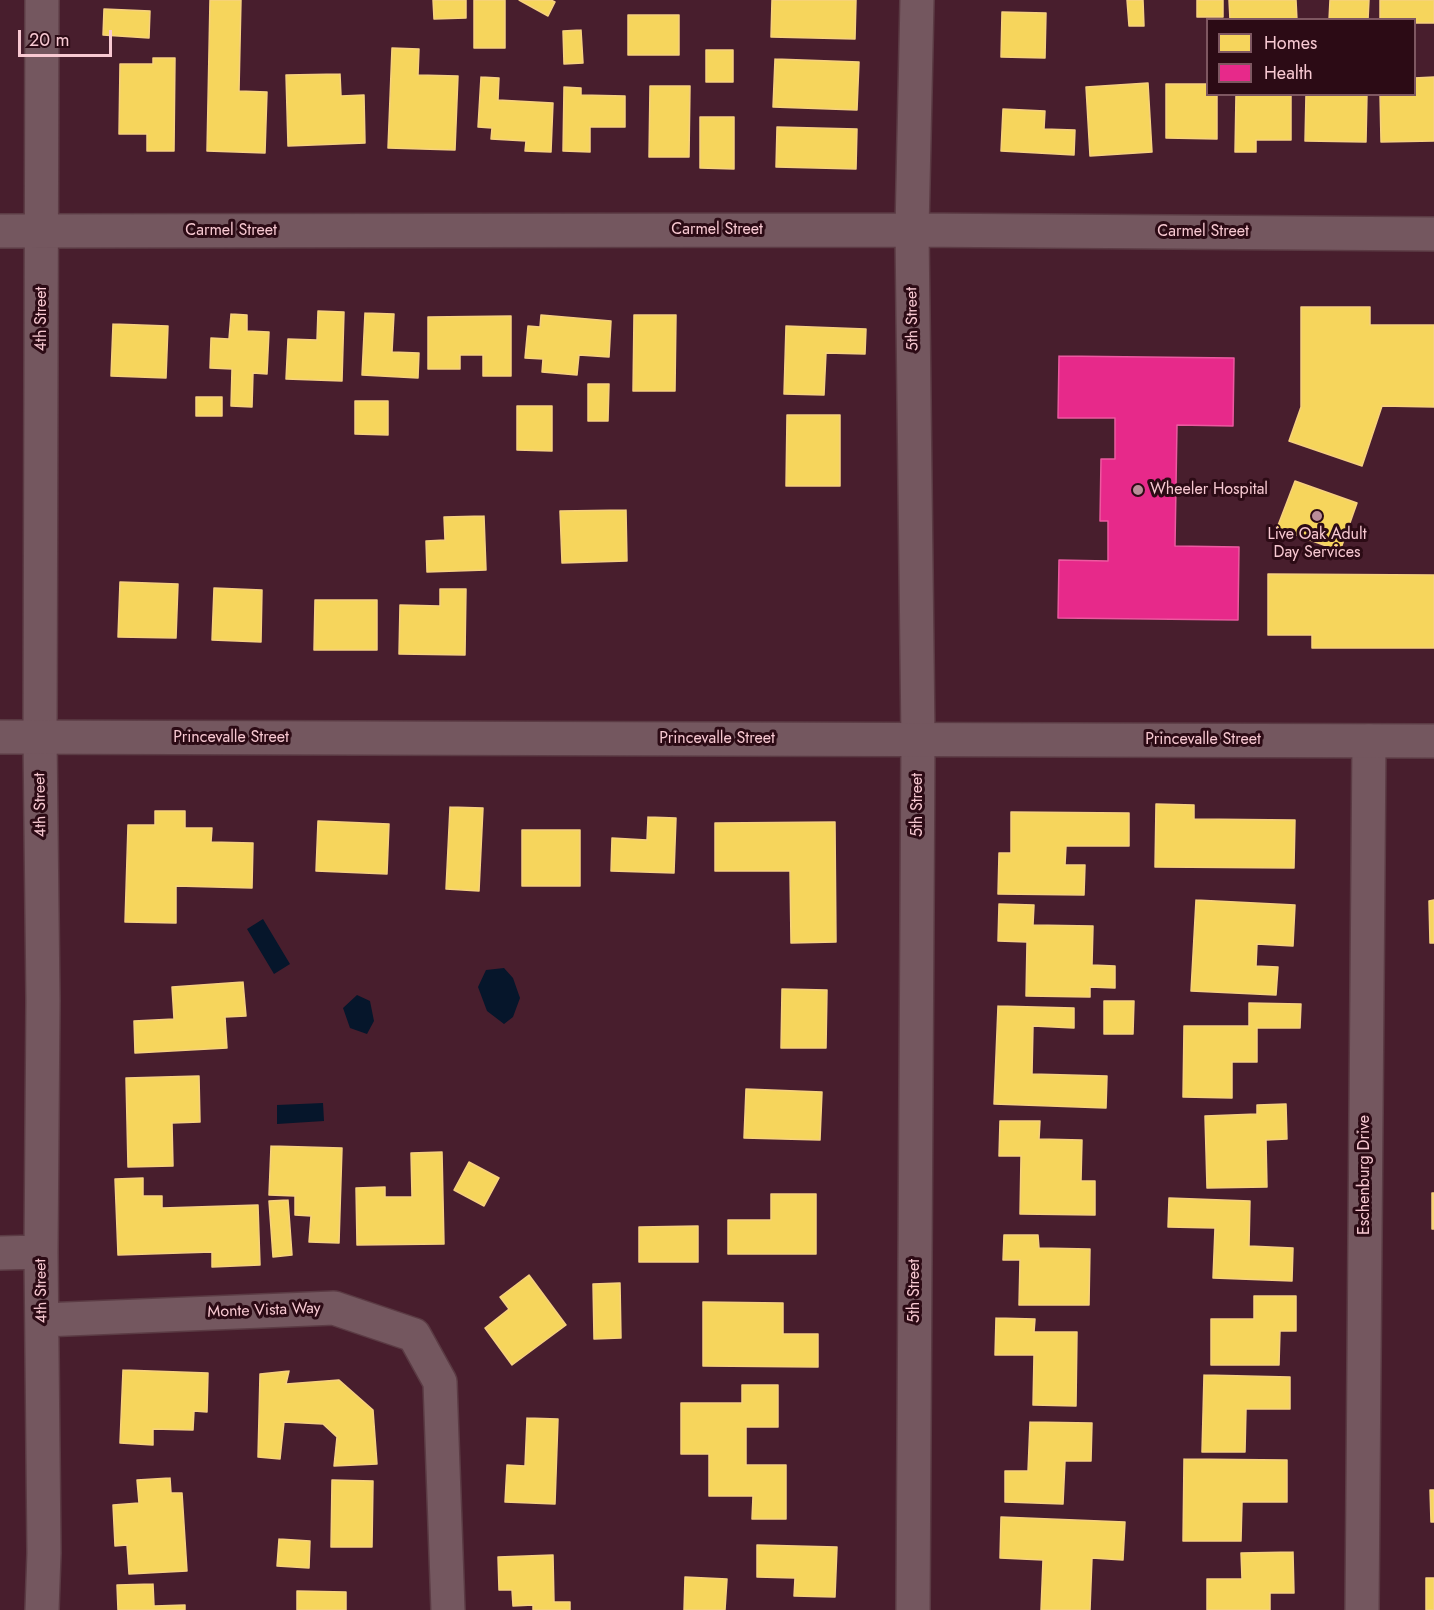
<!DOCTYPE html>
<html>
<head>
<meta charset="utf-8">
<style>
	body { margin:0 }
	#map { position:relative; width:1434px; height:1610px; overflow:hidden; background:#481e2d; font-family:Jost,sans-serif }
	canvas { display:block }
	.legend { position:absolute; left:1206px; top:18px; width:210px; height:78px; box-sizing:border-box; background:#2c0b15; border:2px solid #7e5761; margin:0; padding:8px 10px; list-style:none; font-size:18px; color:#f8c9d2 }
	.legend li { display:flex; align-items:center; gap:12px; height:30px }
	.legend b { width:30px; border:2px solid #7e5761 }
	.scale { position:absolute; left:18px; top:30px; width:94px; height:27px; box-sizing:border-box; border:3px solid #f8c9d2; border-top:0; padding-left:8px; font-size:18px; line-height:21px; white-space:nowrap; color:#f8c9d2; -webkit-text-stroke:4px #2c0b15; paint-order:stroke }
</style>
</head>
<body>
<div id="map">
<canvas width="1434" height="1610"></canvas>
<ul class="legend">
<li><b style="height:16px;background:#f6d55c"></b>Homes</li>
<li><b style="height:16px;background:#e7298a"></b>Health</li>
</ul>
<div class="scale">20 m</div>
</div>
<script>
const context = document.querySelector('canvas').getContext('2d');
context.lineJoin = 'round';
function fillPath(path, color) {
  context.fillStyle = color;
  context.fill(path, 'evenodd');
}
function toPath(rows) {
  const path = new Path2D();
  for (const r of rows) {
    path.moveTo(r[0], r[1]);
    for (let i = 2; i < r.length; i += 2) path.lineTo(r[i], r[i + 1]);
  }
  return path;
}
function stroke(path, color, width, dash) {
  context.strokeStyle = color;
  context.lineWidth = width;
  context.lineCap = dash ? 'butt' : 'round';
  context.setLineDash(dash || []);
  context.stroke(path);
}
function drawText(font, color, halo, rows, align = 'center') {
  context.font = font + ' Jost,sans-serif';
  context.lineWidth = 6;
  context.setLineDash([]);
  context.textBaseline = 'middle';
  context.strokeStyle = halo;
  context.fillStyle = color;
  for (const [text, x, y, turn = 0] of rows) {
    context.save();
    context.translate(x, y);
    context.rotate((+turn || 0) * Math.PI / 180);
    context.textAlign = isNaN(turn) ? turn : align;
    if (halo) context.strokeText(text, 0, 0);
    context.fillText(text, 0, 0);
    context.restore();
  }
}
fillPath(toPath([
	[263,919,290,964,274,974,247,929],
	[504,968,513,978,520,998,513,1017,504,1024,487,1011,478,987,486,970],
	[357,995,370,1001,374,1021,367,1034,350,1028,343,1008],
	[323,1103,324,1121,277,1124,277,1105]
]), '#06162b');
const homes = toPath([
	[210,0,241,0,239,91,267,92,265,153,207,151,210,0],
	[433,0,466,0,466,18,434,19,433,0],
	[474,0,505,0,505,48,474,48,474,0],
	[519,0,551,0,555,2,548,16,519,0],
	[772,0,856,0,855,39,771,37,772,0],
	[1127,0,1143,0,1144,26,1129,26,1127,0],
	[1197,0,1223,0,1223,17,1197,17,1197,0],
	[1229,0,1296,0,1297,20,1230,20,1229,0],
	[1330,0,1369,0,1368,20,1329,20,1330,0],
	[1380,0,1434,0,1434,23,1414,23,1414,20,1380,20,1380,0],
	[104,9,150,11,149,38,103,35,104,9],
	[1002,12,1046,13,1045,58,1001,57,1002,12],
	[628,15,679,15,679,55,628,55,628,15],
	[581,30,583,63,564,64,563,31,581,30],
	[392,48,419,49,418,75,458,76,455,150,388,148,392,48],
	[706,50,733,50,733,82,706,82,706,50],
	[153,58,175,58,174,151,147,151,147,134,119,134,120,64,153,64,153,58],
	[775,59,859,62,857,110,773,107,775,59],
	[340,74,341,96,364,95,365,143,288,146,286,75,340,74],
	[481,77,499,78,498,100,553,103,551,152,525,151,526,141,491,139,492,128,478,127,481,77],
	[1434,77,1434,141,1381,142,1380,94,1414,94,1414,78,1434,77],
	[1148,83,1152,152,1090,156,1086,87,1148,83],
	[1166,84,1208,84,1208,94,1217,94,1217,139,1166,138,1166,84],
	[650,86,690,86,689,157,649,157,650,86],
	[564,87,581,88,581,95,625,96,625,127,590,127,590,152,563,151,564,87],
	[1236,94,1291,94,1291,140,1256,140,1256,152,1235,152,1236,94],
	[1306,94,1367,94,1366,142,1305,141,1306,94],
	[1003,109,1045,111,1044,129,1075,130,1074,155,1001,151,1003,109],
	[700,117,734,117,734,169,700,168,700,117],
	[777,127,857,129,856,169,776,167,777,127],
	[1301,307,1370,307,1370,325,1434,325,1434,407,1382,406,1362,466,1289,441,1301,407,1301,307],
	[318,311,344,312,342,381,286,379,288,339,317,340,318,311],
	[365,313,394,314,392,352,419,353,418,378,362,375,365,313],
	[231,314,247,315,247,331,269,332,267,374,253,373,252,407,231,406,232,369,210,368,211,338,229,339,231,314],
	[541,315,611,321,609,357,579,355,577,375,542,372,543,359,525,358,528,326,540,327,541,315],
	[634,315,676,315,675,391,633,391,634,315],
	[511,316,511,376,483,376,483,355,460,355,460,369,428,369,428,317,511,316],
	[113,324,168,326,166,378,111,376,113,324],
	[786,326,866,329,865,354,826,353,824,395,784,394,786,326],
	[588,384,609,384,608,421,588,421,588,384],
	[196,397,222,397,222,416,196,416,196,397],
	[355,401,388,401,388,435,355,434,355,401],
	[517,406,552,406,552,451,517,450,517,406],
	[787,415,840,415,840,486,786,486,787,415],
	[1295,481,1357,503,1340,551,1277,528,1295,481],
	[626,510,627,561,562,563,560,511,626,510],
	[484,516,486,570,427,572,426,541,445,540,444,517,484,516],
	[1268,574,1434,575,1434,648,1312,648,1312,635,1268,635,1268,574],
	[120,582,178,584,176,638,118,637,120,582],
	[214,588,262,590,261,642,212,640,214,588],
	[440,589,466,589,465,655,399,654,400,605,440,606,440,589],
	[315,600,377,600,377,650,314,650,315,600],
	[1156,804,1194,805,1194,819,1295,820,1294,868,1155,867,1156,804],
	[450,807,483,808,479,891,446,889,450,807],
	[155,811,185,811,185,828,212,828,211,842,253,843,252,888,176,886,176,923,125,922,128,825,155,825,155,811],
	[1011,812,1129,813,1129,846,1066,846,1065,865,1085,865,1084,895,998,894,999,853,1011,853,1011,812],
	[648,817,676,818,674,873,611,871,612,838,647,840,648,817],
	[318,821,389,824,387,874,316,871,318,821],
	[835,822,836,942,791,943,790,871,715,871,715,823,835,822],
	[522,830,580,830,580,886,522,886,522,830],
	[1196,900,1295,905,1293,946,1257,944,1256,966,1278,967,1276,995,1191,991,1196,900],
	[1434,900,1434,943,1430,943,1429,901,1434,900],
	[999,904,1034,905,1033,925,1093,926,1092,965,1115,966,1115,988,1090,987,1090,997,1026,996,1027,942,998,941,999,904],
	[243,982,246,1016,225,1017,227,1048,135,1053,134,1021,174,1019,172,987,243,982],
	[782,989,827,990,826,1048,781,1048,782,989],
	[1104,1001,1134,1001,1133,1034,1104,1034,1104,1001],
	[1249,1003,1301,1004,1300,1028,1257,1028,1257,1062,1232,1062,1232,1098,1183,1097,1184,1026,1249,1026,1249,1003],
	[998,1006,1074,1008,1074,1028,1033,1026,1032,1074,1107,1076,1106,1108,994,1104,998,1006],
	[199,1076,200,1122,172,1123,173,1166,128,1167,126,1078,199,1076],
	[746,1089,822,1092,820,1140,744,1138,746,1089],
	[1286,1104,1287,1139,1266,1140,1267,1187,1207,1188,1205,1116,1257,1114,1257,1105,1286,1104],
	[1000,1121,1040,1121,1039,1139,1082,1140,1081,1181,1095,1181,1095,1215,1020,1214,1021,1156,999,1156,1000,1121],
	[271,1146,342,1148,339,1243,309,1242,311,1216,295,1215,295,1196,269,1195,271,1146],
	[442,1152,444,1244,357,1245,356,1188,385,1187,385,1197,412,1197,411,1153,442,1152],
	[469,1162,499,1178,484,1206,454,1190,469,1162],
	[143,1178,143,1196,162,1196,162,1208,258,1205,260,1265,212,1267,212,1252,118,1255,115,1179,143,1178],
	[1432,1193,1434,1193,1434,1229,1432,1229,1432,1193],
	[771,1194,816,1194,816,1254,728,1254,728,1220,771,1220,771,1194],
	[1169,1198,1250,1201,1249,1246,1293,1248,1292,1281,1213,1278,1215,1228,1168,1227,1169,1198],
	[288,1200,292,1255,273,1257,269,1201,288,1200],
	[698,1226,698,1262,639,1262,639,1227,698,1226],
	[1004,1235,1038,1235,1039,1248,1090,1249,1089,1305,1019,1305,1020,1260,1003,1260,1004,1235],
	[529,1275,566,1325,512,1365,485,1328,509,1309,500,1297,529,1275],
	[620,1283,621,1338,594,1339,593,1284,620,1283],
	[1254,1296,1296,1296,1296,1331,1280,1331,1279,1365,1211,1365,1211,1319,1254,1319,1254,1296],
	[703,1302,783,1303,783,1334,818,1334,818,1367,703,1366,703,1302],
	[996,1318,1035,1319,1034,1332,1077,1332,1076,1406,1033,1405,1034,1355,995,1355,996,1318],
	[123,1370,208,1373,207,1412,194,1411,193,1430,153,1429,153,1445,120,1443,123,1370],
	[289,1371,286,1384,339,1380,373,1410,377,1464,334,1466,337,1437,323,1424,284,1422,280,1459,258,1457,260,1374,289,1371],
	[1204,1375,1290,1377,1290,1409,1246,1409,1245,1452,1202,1452,1204,1375],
	[742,1385,778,1385,778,1427,746,1427,746,1465,786,1465,786,1519,752,1519,753,1496,709,1496,709,1454,681,1454,681,1403,742,1403,742,1385],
	[527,1418,558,1419,555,1504,505,1502,507,1465,525,1466,527,1418],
	[1030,1422,1092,1423,1091,1461,1065,1461,1063,1504,1005,1502,1005,1471,1028,1471,1030,1422],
	[1184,1459,1287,1460,1287,1502,1242,1502,1241,1541,1183,1541,1184,1459],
	[170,1478,171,1493,182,1493,187,1571,129,1574,127,1545,115,1546,113,1505,139,1503,137,1480,170,1478],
	[332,1480,373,1481,372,1547,331,1547,332,1480],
	[1430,1490,1434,1490,1434,1522,1431,1522,1430,1490],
	[1001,1517,1125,1522,1123,1560,1092,1558,1090,1610,1041,1610,1043,1560,1000,1558,1001,1517],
	[279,1539,310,1541,309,1568,277,1566,279,1539],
	[757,1545,837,1547,835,1597,794,1596,795,1578,757,1577,757,1545],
	[1293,1552,1294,1593,1270,1593,1270,1610,1207,1610,1207,1579,1242,1579,1241,1553,1293,1552],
	[553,1555,554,1602,570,1602,570,1610,533,1610,533,1605,513,1606,512,1590,499,1590,498,1557,553,1555],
	[685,1577,727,1579,725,1610,684,1610,685,1577],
	[1426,1578,1434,1578,1434,1610,1426,1610,1426,1578],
	[153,1584,154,1606,185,1605,185,1610,118,1610,117,1585,153,1584],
	[297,1591,346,1592,346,1610,297,1610,297,1591]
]);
fillPath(homes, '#f6d55c');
stroke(homes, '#f7d17f', 1.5);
const health = toPath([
	[1059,356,1234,358,1233,426,1177,425,1175,546,1239,547,1238,620,1058,618,1059,560,1108,561,1108,521,1100,521,1101,459,1115,459,1115,418,1058,418,1059,356]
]);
fillPath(health, '#e7298a');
stroke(health, '#ec59a0', 1.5);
const minor = toPath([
	[0,231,912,230,1434,234],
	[0,1253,41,1252],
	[43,1320,334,1308,414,1335,440,1382,448,1610],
	[42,1610,44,1553,41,1252,43,1001,40,738,42,0],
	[913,1610,918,739,912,230,917,0],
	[1362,1610,1369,741]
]);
const tertiary = toPath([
	[0,737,1434,741]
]);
stroke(minor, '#5b3b44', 36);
stroke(tertiary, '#5b3b44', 36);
stroke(minor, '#74575f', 33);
stroke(tertiary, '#74575f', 33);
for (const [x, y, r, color] of [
	[1138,490,6,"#ba8d98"],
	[1317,516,6,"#ba8d98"]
]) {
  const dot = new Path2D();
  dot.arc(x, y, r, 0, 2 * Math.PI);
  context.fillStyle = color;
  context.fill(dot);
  stroke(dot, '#2c0b15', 2);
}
drawText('16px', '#f8c9d2', '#2c0b15', [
	["Carmel Street",717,230],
	["Carmel Street",231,231],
	["Carmel Street",1203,232],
	["4th Street",42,319,-90],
	["5th Street",913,319,-91],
	["Princevalle Street",231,738],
	["Princevalle Street",717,739],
	["Princevalle Street",1203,740],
	["4th Street",41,805,-91],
	["5th Street",918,805,-90],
	["Eschenburg Drive",1365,1175,-90],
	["4th Street",42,1291,-91],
	["5th Street",915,1291,-90],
	["Monte Vista Way",264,1311,-2]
]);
drawText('16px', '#f8c9d2', '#2c0b15', [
	["Wheeler Hospital",1150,490],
	["Live Oak Adult",1317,535,"center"],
	["Day Services",1317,553,"center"]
], 'left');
</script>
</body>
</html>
